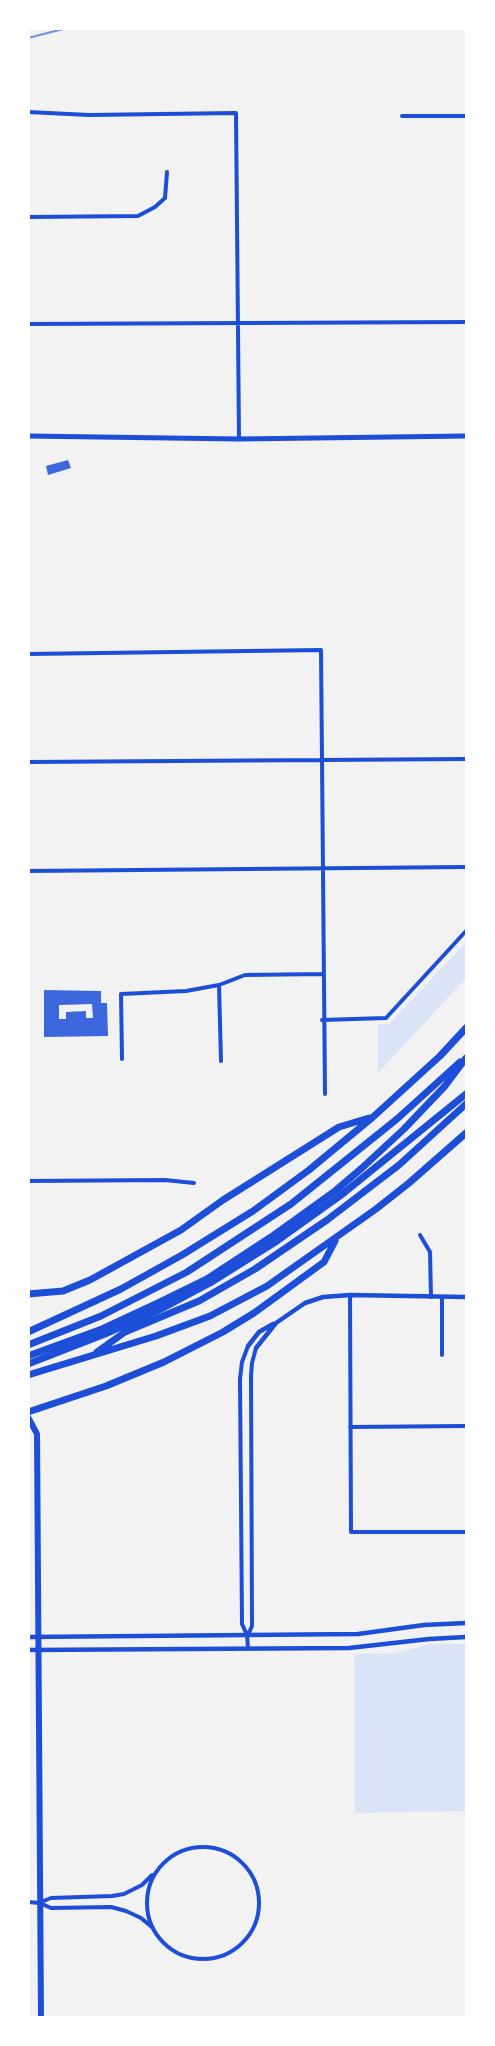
<!DOCTYPE html>
<html>
<head>
<meta charset="utf-8">
<style>
	body { margin:0 }
	#map { position:relative; width:495px; height:2046px; overflow:hidden; background:#f2f2f2; font-family:"Noto Serif",serif }
	canvas { display:block }
	.frame { position:absolute; inset:0; border:30px solid #fff; pointer-events:none }
</style>
</head>
<body>
<div id="map">
<canvas width="495" height="2046"></canvas>
<div class="frame"></div>
</div>
<script>
const context = document.querySelector('canvas').getContext('2d');
context.lineJoin = 'round';
function fillPath(path, color) {
  context.fillStyle = color;
  context.fill(path, 'evenodd');
}
function toPath(rows) {
  const path = new Path2D();
  for (const r of rows) {
    if (r.length === 3) {
      path.moveTo(r[0] + r[2], r[1]);
      path.arc(r[0], r[1], r[2], 0, 2 * Math.PI);
      continue;
    }
    path.moveTo(r[0], r[1]);
    for (let i = 2; i < r.length; i += 2) path.lineTo(r[i], r[i + 1]);
  }
  return path;
}
function stroke(path, color, width, dash) {
  context.strokeStyle = color;
  context.lineWidth = width;
  context.lineCap = dash ? 'butt' : 'round';
  context.setLineDash(dash || []);
  context.stroke(path);
}
fillPath(toPath([
	[466,942,466,978,378,1073,378,1024,389,1024],
	[430,1644,466,1644,466,1811,355,1813,354,1654,397,1653]
]), '#dbe4f7');
fillPath(toPath([
	[68,460,71,468,48,475,46,466],
	[44,990,101,991,101,1003,107,1003,108,1036,44,1037],
	[92,1004,93,1018,86,1018,86,1011,66,1012,66,1019,59,1019,59,1005]
]), '#3d67dc');
stroke(toPath([
	[28,112,89,115,236,113,239,439],
	[402,116,466,116],
	[28,217,138,216,155,207,165,198,167,172],
	[28,324,466,322],
	[28,654,321,650,325,1094],
	[28,762,466,759],
	[28,871,466,867],
	[219,985,221,1061],
	[322,1020,386,1018,466,931],
	[122,1059,121,994,186,991,219,985,245,975,322,974],
	[28,1181,165,1180,194,1183],
	[420,1235,430,1252,431,1297],
	[350,1295,351,1532,466,1532],
	[442,1297,442,1355],
	[350,1427,466,1426],
	[248,1635,252,1626,251,1376,252,1363,256,1348],
	[248,1648,247,1635,242,1624,240,1379,242,1362,248,1346],
	[203,1903,56],
	[28,1902,40,1903,51,1908,111,1907,126,1911,141,1918,153,1928],
	[41,1902,51,1898,112,1896,124,1894,142,1885,152,1875]
]), '#1d4ed8', 4);
stroke(toPath([
	[248,1346,259,1332,273,1324],
	[256,1348,276,1323,305,1303,323,1297,350,1295,466,1297],
	[28,1637,358,1634,424,1625,466,1623],
	[28,1650,349,1648,429,1639,466,1637]
]), '#1d4ed8', 4.5);
stroke(toPath([
	[28,436,239,439,466,436]
]), '#1d4ed8', 5);
stroke(toPath([
	[28,1417,37,1434,41,2018]
]), '#1d4ed8', 6);
stroke(toPath([
	[28,1294,63,1291,90,1280,181,1230,223,1200,339,1127,369,1118],
	[28,1332,121,1289,182,1255,253,1211,309,1170,373,1117,440,1056,466,1028],
	[28,1345,101,1316,187,1272,291,1204,397,1119,460,1062],
	[97,1352,125,1332,199,1301,255,1269,327,1220,399,1165,466,1104],
	[28,1356,102,1329,158,1303,207,1279,271,1237,335,1191,362,1168,404,1129,445,1086,466,1058],
	[28,1364,105,1334,163,1308,210,1283,277,1241,340,1196,466,1094],
	[28,1375,156,1336,210,1316,267,1286,376,1209,409,1183,466,1133],
	[28,1412,106,1386,164,1362,223,1332,254,1313,324,1262,335,1241]
]), '#1d4ed8', 7);
stroke(toPath([
	[28,38,67,28]
]), '#7290e2', 2);
</script>
</body>
</html>
